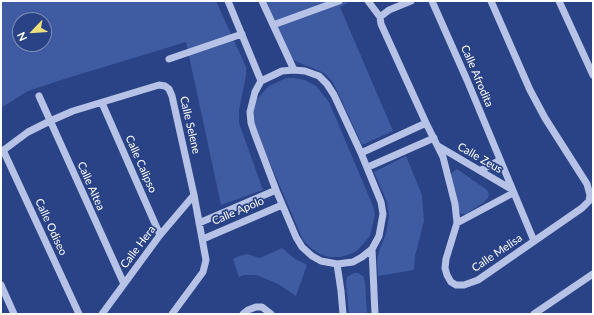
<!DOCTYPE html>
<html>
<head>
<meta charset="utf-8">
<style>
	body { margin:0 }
	#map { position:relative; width:594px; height:315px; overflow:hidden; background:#2a4286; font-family:Lato,sans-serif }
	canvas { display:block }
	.frame { position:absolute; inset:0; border:2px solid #fff; pointer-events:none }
	.north { position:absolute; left:12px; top:12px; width:40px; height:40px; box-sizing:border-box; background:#2a4286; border:1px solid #7f8eb6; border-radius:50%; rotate:245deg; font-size:11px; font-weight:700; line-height:16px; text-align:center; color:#fff }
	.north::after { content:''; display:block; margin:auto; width:14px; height:18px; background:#eee17d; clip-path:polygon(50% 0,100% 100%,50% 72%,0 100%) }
</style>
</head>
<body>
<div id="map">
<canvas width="594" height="315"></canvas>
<div class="frame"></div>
<div class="north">N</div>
</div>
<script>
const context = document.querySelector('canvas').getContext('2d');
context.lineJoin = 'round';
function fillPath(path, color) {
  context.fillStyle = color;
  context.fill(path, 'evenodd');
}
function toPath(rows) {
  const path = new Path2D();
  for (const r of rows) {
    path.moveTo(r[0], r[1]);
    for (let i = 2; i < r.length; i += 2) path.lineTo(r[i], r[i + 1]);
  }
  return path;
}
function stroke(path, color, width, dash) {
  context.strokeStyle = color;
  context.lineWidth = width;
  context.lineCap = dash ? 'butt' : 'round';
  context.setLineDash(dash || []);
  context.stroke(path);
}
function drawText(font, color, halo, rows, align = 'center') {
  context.font = font + ' Lato,sans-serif';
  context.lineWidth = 3.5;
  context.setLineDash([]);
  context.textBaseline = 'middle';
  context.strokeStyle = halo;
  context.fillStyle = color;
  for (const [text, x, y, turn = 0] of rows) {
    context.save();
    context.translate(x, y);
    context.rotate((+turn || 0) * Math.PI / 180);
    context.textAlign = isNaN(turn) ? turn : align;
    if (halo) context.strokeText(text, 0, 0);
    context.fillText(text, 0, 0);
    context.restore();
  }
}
fillPath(toPath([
	[1,1,216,1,246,67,246,76,239,110,239,123,263,190,221,205,186,42,58,81,28,91,1,108],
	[20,20,44,20,44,44,20,44],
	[265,1,351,1,340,7,393,131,362,145,338,93,332,81,324,73,293,60,287,50],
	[286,78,294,78,305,80,316,86,329,102,373,206,375,215,370,236,357,251,350,254,341,257,329,257,320,254,311,248,303,240,254,126,253,116,257,99,269,86],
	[406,156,422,195,424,221,415,256,414,270,378,276,377,260,380,248,386,234,389,216,387,202,374,172],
	[457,169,487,190,489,194,488,198,484,202,466,214,462,214,459,211,451,175,452,173],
	[282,248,295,259,307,265,296,296,278,284,264,278,256,275,245,275,239,277,233,259,239,256,247,254,260,258],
	[354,273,358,273,363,276,365,281,367,314,349,314,346,282,347,277]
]), '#3f5ba2');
stroke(toPath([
	[228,1,261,81],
	[262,1,294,70],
	[368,1,380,17,381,24,426,123,443,157,455,204,457,223,446,259,445,268,447,275,451,282,456,285,464,285,478,280,582,208,589,201,590,195,587,184,545,118,530,90,491,1],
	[432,1,467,80,534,241],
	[559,1,593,75],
	[380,17,389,10,411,1],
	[273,25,339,1],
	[169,59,242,34],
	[294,70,305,71,319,76,327,84,334,95,361,153,381,202,383,214,379,236,372,249,362,257,353,262,337,264,321,261,312,256,302,247,296,237,276,190,254,132,251,123,250,112,255,92,261,81,282,71,294,70],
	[39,96,124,284],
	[102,103,160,235],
	[438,146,511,189],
	[3,150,79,314],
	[1,152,28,132,50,121,73,111,159,85,165,86,169,89,172,96,194,195,206,260,203,272,172,314],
	[361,153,426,123],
	[368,167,434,138],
	[481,170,500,160],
	[199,223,276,190],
	[457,223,513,193],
	[203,239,282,205],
	[372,249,375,314],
	[337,264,341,291,343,314],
	[1,285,14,314],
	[102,314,160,235,194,195],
	[243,314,248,310,256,307,262,307,271,314],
	[534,314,593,274]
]), '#b6c3e7', 7);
drawText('11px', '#fff', '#2a4286', [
	["Calle Afrodita",477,76,67],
	["Calle Selene",190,125,77],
	["Calle Zeus",480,158,30],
	["Calle Calipso",141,164,66],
	["Calle Altea",91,186,66],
	["Calle Apolo",238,211,-23],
	["Calle Odiseo",51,227,65],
	["Calle Hera",138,247,-53],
	["Calle Melisa",497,253,-34]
]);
</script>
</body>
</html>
